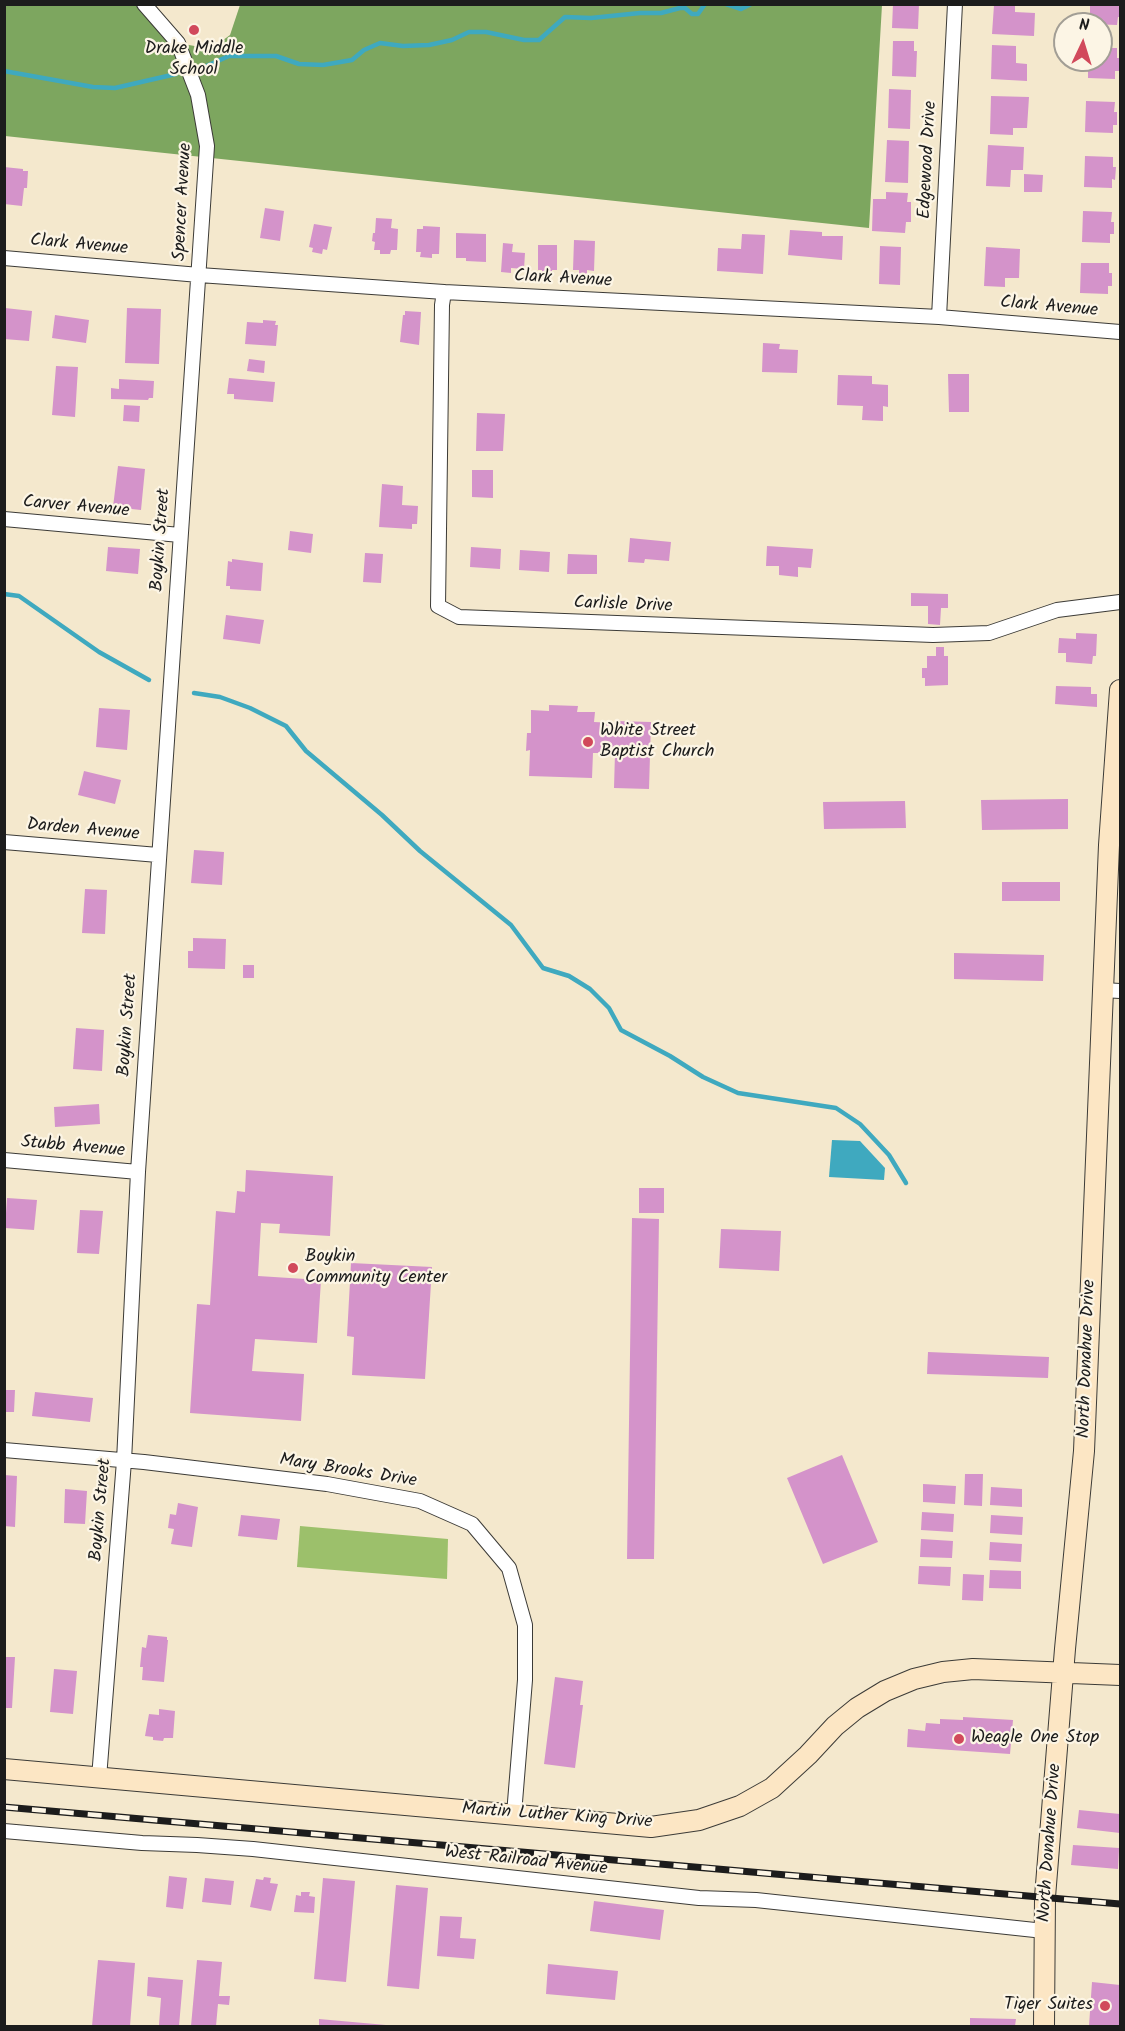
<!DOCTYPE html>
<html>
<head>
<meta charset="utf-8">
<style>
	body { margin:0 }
	#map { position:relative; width:1125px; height:2031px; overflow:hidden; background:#f4e8cd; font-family:Kalam,sans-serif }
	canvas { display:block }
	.frame { position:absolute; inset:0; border:6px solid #1c1c1c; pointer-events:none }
	.north { position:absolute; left:1053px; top:12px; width:60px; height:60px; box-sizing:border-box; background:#fcf5e5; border:2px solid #a29e95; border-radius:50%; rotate:4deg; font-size:16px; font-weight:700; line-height:24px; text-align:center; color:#1c1c1c }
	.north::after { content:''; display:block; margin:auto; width:21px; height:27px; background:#d1495b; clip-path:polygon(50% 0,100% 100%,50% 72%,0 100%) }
</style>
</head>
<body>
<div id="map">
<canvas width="1125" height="2031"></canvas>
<div class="frame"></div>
<div class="north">N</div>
</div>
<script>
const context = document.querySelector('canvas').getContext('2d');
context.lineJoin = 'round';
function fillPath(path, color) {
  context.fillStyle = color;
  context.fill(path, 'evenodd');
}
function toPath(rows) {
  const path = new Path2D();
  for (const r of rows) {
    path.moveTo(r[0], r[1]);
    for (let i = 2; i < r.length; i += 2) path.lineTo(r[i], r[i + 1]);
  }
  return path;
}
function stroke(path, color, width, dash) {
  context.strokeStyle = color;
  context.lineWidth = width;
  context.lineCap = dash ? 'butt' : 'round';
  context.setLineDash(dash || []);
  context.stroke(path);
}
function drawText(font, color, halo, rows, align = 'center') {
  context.font = font + ' Kalam,sans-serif';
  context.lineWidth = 4.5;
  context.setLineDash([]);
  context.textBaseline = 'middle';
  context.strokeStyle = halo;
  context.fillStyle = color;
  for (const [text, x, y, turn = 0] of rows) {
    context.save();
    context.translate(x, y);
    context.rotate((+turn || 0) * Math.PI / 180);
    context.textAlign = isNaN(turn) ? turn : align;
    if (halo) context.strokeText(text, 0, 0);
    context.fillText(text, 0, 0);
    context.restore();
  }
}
fillPath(toPath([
	[300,1526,448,1539,447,1579,297,1567]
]), '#9cc06b');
fillPath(toPath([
	[5,5,144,5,178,43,211,49,230,35,240,5,882,5,869,228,5,136]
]), '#7da65f');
fillPath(toPath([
	[832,1140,860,1141,885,1168,884,1180,829,1177]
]), '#3fa9bf');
stroke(toPath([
	[726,4,741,9,751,4],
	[202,68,229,56,276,56,299,64,323,65,352,60,364,50,380,43,403,46,429,45,452,40,469,32,486,32,524,40,539,40,565,17,591,18,640,13,661,13,680,8,685,8,692,14,698,14,705,4],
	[4,71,93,87,115,88,176,74],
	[4,594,19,596,99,652,149,680],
	[194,693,220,697,250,708,286,726,306,751,382,815,420,851,511,925,543,968,569,976,590,989,609,1008,621,1030,670,1056,703,1077,738,1093,836,1108,860,1124,889,1155,906,1183]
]), '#3fa9bf', 4.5);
fillPath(toPath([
	[893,4,919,4,918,29,892,28],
	[1090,4,1120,4,1120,17,1118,17,1117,25,1090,24],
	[994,5,1015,5,1015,12,1035,13,1034,36,992,34],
	[893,41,914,41,914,51,917,51,916,77,892,76],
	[992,45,1016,46,1016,63,1027,64,1027,81,991,79],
	[1101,48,1117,48,1117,58,1119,58,1119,71,1115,71,1115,79,1088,78,1088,60,1101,60],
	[889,89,911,90,910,129,888,128],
	[991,96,1029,97,1027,128,1013,128,1013,135,990,134],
	[1086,101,1115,102,1114,112,1117,112,1117,125,1113,125,1113,133,1085,132],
	[887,140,909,141,908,183,885,182],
	[988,145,1024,147,1023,170,1011,170,1010,187,986,186],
	[1085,156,1113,157,1113,167,1116,167,1115,180,1112,179,1112,188,1084,187],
	[4,167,23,169,23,171,28,171,27,188,24,188,22,206,4,204],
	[1024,174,1043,175,1042,192,1024,192],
	[886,192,908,193,907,202,911,202,911,222,906,222,905,233,872,231,873,199,886,199],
	[265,208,284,211,280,241,260,238],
	[1083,211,1112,212,1111,222,1114,222,1114,234,1110,234,1110,243,1082,242],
	[376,218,392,219,391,228,398,229,397,250,391,250,390,254,380,254,380,250,374,250,375,242,372,241,373,233,375,233],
	[314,224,332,227,327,250,323,249,322,254,312,252,313,248,309,247],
	[423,226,440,227,439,254,432,254,432,258,420,257,421,252,416,252,417,229,423,229],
	[790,230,822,232,822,236,843,236,842,260,788,255],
	[456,233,486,234,486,262,466,261,466,258,456,258],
	[742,234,765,235,763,274,717,271,718,248,741,249],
	[574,240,595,241,594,271,587,270,587,277,579,277,579,270,573,270],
	[503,243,513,244,512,252,525,253,524,269,511,268,511,273,501,272],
	[538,245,557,245,557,270,552,270,552,277,542,277,542,270,538,270],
	[880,246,901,247,900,285,879,284],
	[986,247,1020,249,1019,278,1005,278,1005,287,984,286],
	[1081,263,1109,263,1109,273,1112,273,1112,286,1108,286,1108,294,1080,293],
	[5,308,32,311,29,341,4,339],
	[127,308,161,309,159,364,125,363],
	[405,311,421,312,419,345,400,342,403,315,405,315],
	[55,315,89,320,86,343,52,338],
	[263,320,276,321,275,325,278,325,276,346,245,344,247,322,263,323],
	[763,343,780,344,779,349,798,350,797,373,762,372],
	[249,359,265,361,264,373,247,371],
	[56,366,78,367,75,417,52,415],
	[948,374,969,374,969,412,949,412],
	[838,375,872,376,872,384,888,385,888,407,883,406,883,421,862,420,863,406,837,405],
	[229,378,275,382,273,402,234,399,234,394,227,394],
	[119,379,154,381,153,398,149,398,148,400,111,399,111,388,119,389],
	[124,405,140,406,139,422,123,421],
	[477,413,505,414,503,451,476,451],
	[118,466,145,469,141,510,113,507],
	[472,470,493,470,493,498,472,497],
	[382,484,403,486,402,505,418,506,417,524,412,524,412,529,379,527],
	[290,531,313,534,311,553,288,550],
	[630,538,671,542,669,561,645,559,644,563,628,562],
	[767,546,813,549,811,568,798,567,798,577,779,575,779,566,766,566],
	[108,547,140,549,138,574,106,571],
	[471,547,501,549,500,569,470,567],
	[520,550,550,552,549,572,519,570],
	[365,553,383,554,381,583,363,582],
	[568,554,597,555,597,574,567,574],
	[232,559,263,563,261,591,230,589,230,586,226,586,228,561,232,562],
	[911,593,948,594,948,608,941,608,940,625,928,624,928,606,911,606],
	[226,615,264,620,260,644,223,639],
	[1076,633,1097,634,1096,656,1093,656,1092,664,1066,662,1066,653,1058,653,1059,638,1076,639],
	[936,647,944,647,944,656,948,656,948,685,925,686,925,678,922,678,922,668,927,668,927,656,936,656],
	[1056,686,1091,687,1091,694,1097,694,1097,707,1055,704],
	[549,705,578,706,577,712,595,712,594,722,615,723,615,721,651,722,649,789,614,788,615,753,593,753,592,778,529,776,530,750,526,751,527,733,531,733,531,710,549,711],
	[99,708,130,710,127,750,96,747],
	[84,771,121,780,115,804,78,795],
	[1068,799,1068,829,982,830,981,800],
	[905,801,906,828,824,829,823,802],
	[194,850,224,852,222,885,191,883],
	[1002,882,1060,882,1060,901,1002,901],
	[85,889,107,890,105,934,82,933],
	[193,938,226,939,225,969,188,968,188,951,193,951],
	[954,953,1044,955,1043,981,954,979],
	[243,965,254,965,254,978,243,978],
	[76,1028,104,1030,102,1071,73,1069],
	[99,1104,100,1124,55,1127,54,1107],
	[246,1170,333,1176,330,1236,279,1233,280,1224,261,1223,258,1276,321,1280,317,1343,255,1339,252,1371,304,1374,301,1421,190,1413,197,1304,210,1305,216,1211,235,1213,237,1191,245,1192],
	[639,1188,664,1188,664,1213,639,1213],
	[7,1198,37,1200,34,1230,5,1228],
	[80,1210,103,1211,99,1254,77,1253],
	[632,1218,659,1219,654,1559,627,1559],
	[721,1229,781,1231,779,1271,719,1268],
	[351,1263,432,1267,425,1379,352,1375,354,1337,347,1336],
	[928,1352,1049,1357,1048,1378,927,1374],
	[4,1390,15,1390,14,1412,4,1412],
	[35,1392,93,1398,90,1422,32,1416],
	[842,1455,878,1542,823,1564,787,1478],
	[965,1474,983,1474,982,1506,964,1505],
	[4,1475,17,1476,15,1527,4,1526],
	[923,1484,956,1486,955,1504,923,1502],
	[991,1487,1022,1489,1022,1507,990,1505],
	[65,1489,87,1491,85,1524,64,1523],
	[178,1503,198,1507,192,1547,171,1544,174,1529,168,1528,170,1514,176,1515],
	[922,1512,954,1514,953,1532,921,1530],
	[241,1515,280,1519,277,1540,238,1536],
	[991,1515,1023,1517,1022,1535,990,1533],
	[921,1539,953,1541,952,1558,920,1557],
	[990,1542,1022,1544,1021,1562,989,1560],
	[919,1566,951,1567,950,1586,918,1584],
	[990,1570,1021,1571,1021,1589,989,1588],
	[963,1574,984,1575,983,1601,962,1600],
	[148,1635,167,1637,167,1640,168,1640,164,1682,142,1680,143,1667,140,1667,142,1647,146,1648],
	[4,1657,15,1657,12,1708,4,1708],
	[54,1669,77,1671,73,1714,50,1712],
	[555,1677,583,1681,580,1705,583,1705,575,1768,544,1764],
	[159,1709,175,1711,173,1738,164,1738,163,1741,153,1740,153,1737,145,1736,149,1714,159,1715],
	[963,1717,1013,1720,1010,1754,907,1747,908,1729,925,1731,926,1723,940,1724,940,1719,963,1720],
	[1079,1810,1120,1814,1120,1833,1077,1828],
	[1073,1845,1119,1848,1118,1869,1071,1865],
	[169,1876,187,1878,183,1909,166,1907],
	[264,1877,271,1878,270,1883,278,1884,271,1911,250,1907,256,1879,263,1880],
	[205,1878,234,1881,231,1905,202,1902],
	[323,1878,355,1881,346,1982,314,1979],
	[396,1885,428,1888,419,1989,387,1986],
	[301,1892,310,1892,309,1896,315,1897,314,1913,294,1912,296,1895,301,1896],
	[594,1901,664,1910,660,1940,590,1931],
	[440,1916,462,1917,460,1938,476,1939,474,1959,437,1956],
	[98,1960,135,1963,130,2026,92,2026],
	[197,1960,222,1962,219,1996,230,1996,229,2005,218,2004,216,2026,191,2026],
	[548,1964,618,1971,615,2000,546,1994],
	[148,1977,183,1980,179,2026,159,2025,161,1998,147,1996],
	[1092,1982,1120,1985,1120,2026,1089,2026],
	[970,2018,1016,2019,1015,2026,970,2026],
	[319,2019,386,2025,386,2026,319,2026]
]), '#d493ca');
const street = toPath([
	[4,258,199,275,444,292,939,317,1120,332],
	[444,292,442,305,438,606,459,617,933,635,989,633,1057,610,1120,602],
	[939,317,955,4],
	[4,519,180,535],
	[4,842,158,855],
	[1103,990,1120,991],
	[4,1160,138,1172],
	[4,1450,144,1462,327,1484,420,1501,472,1524,509,1568,525,1625,525,1680,514,1814],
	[99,1778,124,1461,138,1172,207,146,198,95,178,43,144,4],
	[4,1831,142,1843,197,1845,253,1849,699,1898,756,1900,1044,1931]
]);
const secondary = toPath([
	[4,1769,651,1827,699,1820,740,1806,772,1788,808,1755,835,1726,857,1708,885,1691,914,1679,943,1672,973,1669,1120,1675],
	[1044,2026,1045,1897,1065,1649,1084,1451,1109,845,1120,690]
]);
stroke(street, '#3c3b37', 16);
stroke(secondary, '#3c3b37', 22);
stroke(street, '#fff', 14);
stroke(secondary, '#fce6c4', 20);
const rail = toPath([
	[4,1807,1120,1904]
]);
stroke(rail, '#1c1c1c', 7);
stroke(rail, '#fcf5e5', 4.5, [14]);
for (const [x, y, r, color] of [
	[194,30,6,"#d1495b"],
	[588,742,6,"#d1495b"],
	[293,1268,6,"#d1495b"],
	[959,1739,6,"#d1495b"],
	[1105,2006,6,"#d1495b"]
]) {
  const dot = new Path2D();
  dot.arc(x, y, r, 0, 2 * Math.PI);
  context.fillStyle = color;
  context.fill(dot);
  stroke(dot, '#fcf5e5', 2);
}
drawText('18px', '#1c1c1c', '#fcf5e5', [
	["Drake Middle",194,50,"center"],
	["School",194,71,"center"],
	["White Street",600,732],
	["Baptist Church",600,753],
	["Boykin",305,1258],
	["Community Center",305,1279],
	["Weagle One Stop",971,1739],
	["Tiger Suites",1093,2006,"right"]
], 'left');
drawText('18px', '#1c1c1c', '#fcf5e5', [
	["Edgewood Drive",929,160,-87],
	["Spencer Avenue",184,202,-87],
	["Clark Avenue",79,246,5],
	["Clark Avenue",563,280,3],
	["Clark Avenue",1049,308,5],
	["Carver Avenue",76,508,5],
	["Boykin Street",162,540,-86],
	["Carlisle Drive",623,606,2],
	["Darden Avenue",83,831,5],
	["Boykin Street",129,1025,-86],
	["Stubb Avenue",73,1148,5],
	["North Donahue Drive",1088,1359,-88],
	["Mary Brooks Drive",348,1472,9],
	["Boykin Street",102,1510,-85],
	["Martin Luther King Drive",557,1817,4],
	["North Donahue Drive",1051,1843,-86],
	["West Railroad Avenue",526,1862,6]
]);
</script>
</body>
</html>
